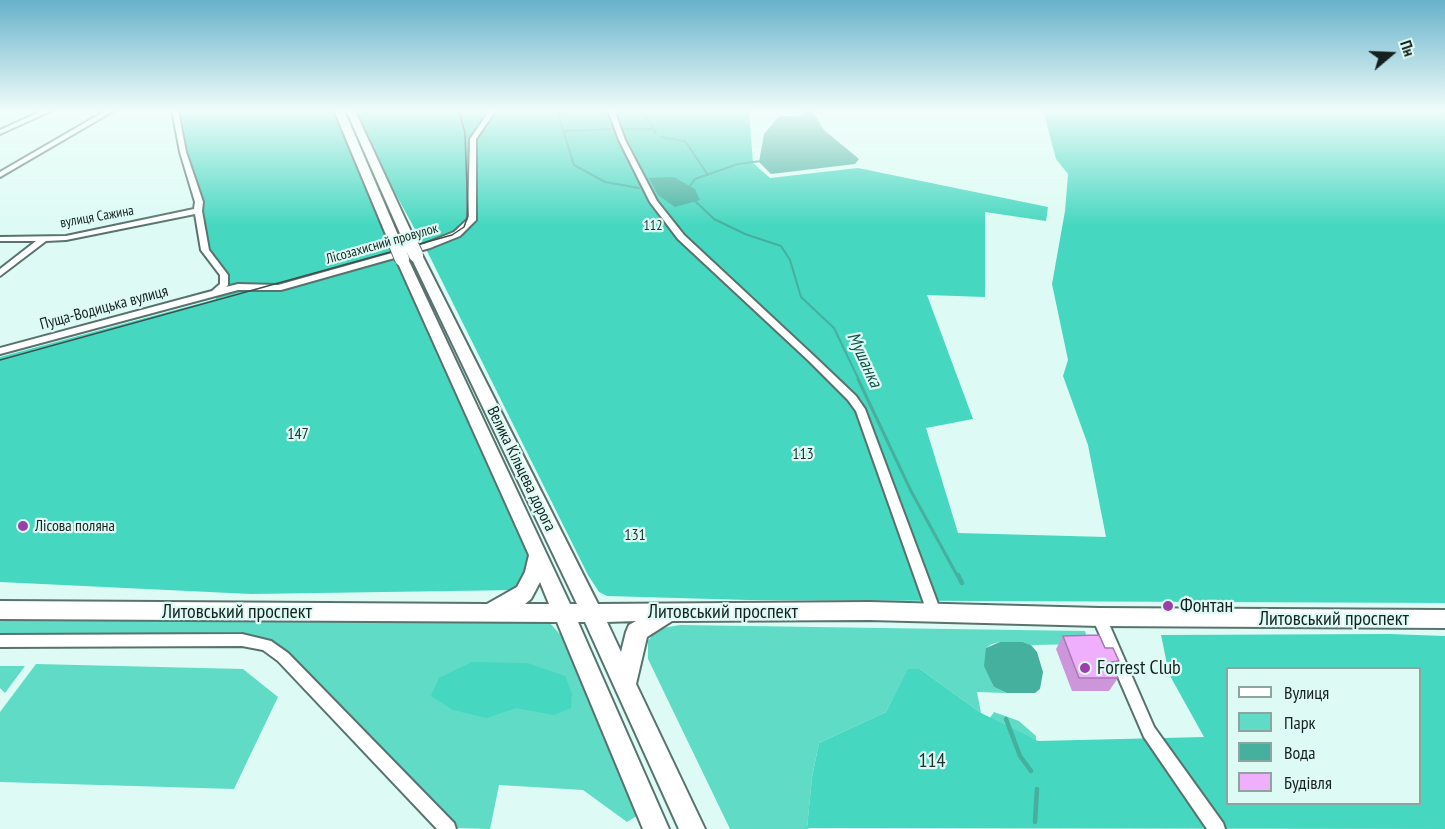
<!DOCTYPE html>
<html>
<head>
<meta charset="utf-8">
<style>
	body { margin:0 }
	#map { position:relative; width:1445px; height:829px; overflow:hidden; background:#ddfbf4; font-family:"PT Sans Narrow",sans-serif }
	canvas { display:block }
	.legend { position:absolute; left:1226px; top:667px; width:195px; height:138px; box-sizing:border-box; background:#ddfbf4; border:2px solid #8da49f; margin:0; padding:8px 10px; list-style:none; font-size:18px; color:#16211f }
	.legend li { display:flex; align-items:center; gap:12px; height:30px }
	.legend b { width:30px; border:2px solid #8da49f }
	.north { position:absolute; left:1361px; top:24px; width:60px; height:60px; -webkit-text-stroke:4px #ddfbf4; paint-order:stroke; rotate:71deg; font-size:16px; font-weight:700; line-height:24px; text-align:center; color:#16211f }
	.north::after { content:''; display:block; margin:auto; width:21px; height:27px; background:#16211f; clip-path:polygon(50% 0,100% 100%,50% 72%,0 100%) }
</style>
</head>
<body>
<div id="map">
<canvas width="1445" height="829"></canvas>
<ul class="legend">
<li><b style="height:8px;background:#fff"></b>Вулиця</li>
<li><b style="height:16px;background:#5fdbc6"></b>Парк</li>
<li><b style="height:16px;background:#45b09e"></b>Вода</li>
<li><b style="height:16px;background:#efaffd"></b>Будівля</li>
</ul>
<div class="north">Пн</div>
</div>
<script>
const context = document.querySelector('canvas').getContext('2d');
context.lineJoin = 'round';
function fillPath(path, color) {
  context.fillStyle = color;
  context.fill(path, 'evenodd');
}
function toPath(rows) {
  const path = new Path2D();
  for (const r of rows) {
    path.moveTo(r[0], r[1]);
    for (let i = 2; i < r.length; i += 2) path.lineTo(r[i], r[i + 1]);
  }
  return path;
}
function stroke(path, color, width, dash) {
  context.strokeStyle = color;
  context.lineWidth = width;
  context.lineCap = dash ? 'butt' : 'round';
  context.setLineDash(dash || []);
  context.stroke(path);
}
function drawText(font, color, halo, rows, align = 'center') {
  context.font = font + ' "PT Sans Narrow",sans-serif';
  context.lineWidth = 4.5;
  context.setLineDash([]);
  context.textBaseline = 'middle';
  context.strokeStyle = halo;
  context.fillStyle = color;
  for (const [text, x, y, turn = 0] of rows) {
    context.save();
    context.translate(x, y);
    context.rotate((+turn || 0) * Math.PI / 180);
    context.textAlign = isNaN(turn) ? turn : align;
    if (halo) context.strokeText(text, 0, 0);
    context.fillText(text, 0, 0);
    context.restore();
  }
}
fillPath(toPath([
	[0,616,549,622,566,641,640,814,627,822,583,790,499,785,490,829,456,828,287,654,271,641,246,636,0,635],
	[680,625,1085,631,1089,644,1031,645,1023,642,1000,642,992,644,986,648,994,687,1007,693,977,692,981,713,920,669,908,670,886,712,819,743,812,777,807,828,811,829,730,829,648,659,648,641,657,629],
	[36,664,243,669,278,697,234,789,0,782,0,712],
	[0,666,25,666,5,693,0,688],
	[994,712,1019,721,1036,736,1035,760,978,735]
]), '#5fdbc6');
fillPath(toPath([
	[175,110,339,110,539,555,518,590,251,594,0,582,0,357,216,299,215,293,225,280,210,260],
	[355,110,749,110,753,163,770,178,858,168,1048,207,1046,221,985,212,985,297,927,295,973,419,926,428,958,533,1106,537,1088,445,1063,376,1068,360,1052,284,1065,211,1068,174,1056,159,1043,110,1445,110,1445,603,748,600,607,596,599,592,588,575,428,253,377,160],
	[1389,634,1445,636,1445,829,807,828,812,777,819,743,886,712,908,669,920,669,981,713,1038,741,1204,737,1169,674,1161,635],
	[1228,668,1420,668,1420,804,1228,804],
	[472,662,527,663,565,676,572,694,571,708,554,715,516,708,487,718,453,710,431,696,439,678]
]), '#45d7c0');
fillPath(toPath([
	[806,110,812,110,824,130,859,159,855,164,771,174,759,162,764,134,779,116,799,116],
	[674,177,695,189,700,200,675,207,658,195,649,178],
	[1000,642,1023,642,1031,645,1037,652,1043,672,1040,689,1035,693,1007,693,994,687,984,666,986,648]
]), '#45b09e');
stroke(toPath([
	[557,111,574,165,605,182,639,188],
	[642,111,656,133],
	[624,129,653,129],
	[563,131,614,129],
	[660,137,685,141,708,175],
	[688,189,695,179,738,164,761,161],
	[694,200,714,219,745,234,781,246,790,260,801,297,834,328,859,380]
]), '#45b09e', 2);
stroke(toPath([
	[858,379,911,491,958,577]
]), '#45b09e', 3);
stroke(toPath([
	[958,575,962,583],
	[1006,719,1020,756,1031,771],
	[1035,822,1037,789]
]), '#45b09e', 4.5);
const minor = toPath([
	[44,110,53,110,0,134,0,130,44,110],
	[107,110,115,110,0,177,0,172,107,110],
	[172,110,178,110,186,152,203,202,202,211,209,250,228,275,228,285,226,287,238,284,278,285,424,244,454,232,468,219,470,139,490,110,496,110,476,139,476,220,460,236,430,248,281,290,238,290,0,354,0,348,212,291,220,284,220,275,201,250,195,214,66,240,46,241,0,276,0,269,36,241,0,241,0,237,66,236,194,209,195,202,180,152,172,110],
	[608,110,614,110,625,140,657,201,684,235,815,357,856,396,865,409,941,612,939,616,934,618,929,616,927,612,856,411,848,400,809,361,678,239,650,202,619,140,608,110],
	[1099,611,1104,613,1106,617,1154,727,1223,823,1225,829,1207,829,1144,737,1092,617,1094,613,1099,611],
	[242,634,271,641,288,653,454,823,456,829,437,829,278,661,263,650,242,646,0,647,0,635,242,634]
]);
const primary = toPath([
	[334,110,344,110,401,242,399,245,395,246,389,242,334,110],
	[346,110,355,111,414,238,412,241,408,242,402,238,346,110],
	[416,251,422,255,598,604,870,602,1099,608,1445,610,1445,628,1099,626,870,620,672,621,647,637,636,684,705,829,679,829,585,622,578,622,669,829,643,829,557,622,0,619,0,601,487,604,517,587,525,572,529,555,396,259,402,255,408,259,570,604,577,604,410,255,416,251],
	[540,582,549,604,525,604,531,599,540,582],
	[636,621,629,625,626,632,621,652,607,622,636,621]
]);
stroke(minor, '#58736d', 4);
stroke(primary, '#58736d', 4);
fillPath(minor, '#fff');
fillPath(primary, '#fff');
stroke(toPath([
	[0,360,452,235,464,227,468,216,465,133,459,110]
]), '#404f4c', 1.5);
const primaryBridge = toPath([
	[408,238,416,255],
	[395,242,402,259]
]);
stroke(primaryBridge, '#58736d', 16, []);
stroke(primaryBridge, '#fff', 14);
fillPath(toPath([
	[1063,636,1119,661,1114,669,1118,678,1109,691,1072,691,1056,649]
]), '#ce96da');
const building = toPath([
	[1099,635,1105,648,1113,648,1119,661,1111,662,1118,678,1079,678,1063,636,1099,635]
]);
fillPath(building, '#efaffd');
stroke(building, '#a77ab1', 1.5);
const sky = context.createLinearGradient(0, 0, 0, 226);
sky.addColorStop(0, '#67b2ca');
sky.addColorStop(0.49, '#f0fdfa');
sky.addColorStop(1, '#f0fdfa00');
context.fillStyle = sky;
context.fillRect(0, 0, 1445, 226);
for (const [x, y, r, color] of [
	[23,526,6,"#9940ac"],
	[1168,606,6,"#9940ac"],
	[1085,668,6,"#9940ac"]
]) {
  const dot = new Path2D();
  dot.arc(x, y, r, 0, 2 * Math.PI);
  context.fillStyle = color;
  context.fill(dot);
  stroke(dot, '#ddfbf4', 2);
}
drawText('14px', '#16211f', '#ddfbf4', [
	["вулиця Сажина",97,217,-10],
	["Лісозахисний провулок",382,244,-16]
]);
drawText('14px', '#1c342f', '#ddfbf4', [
	["112",653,226]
]);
drawText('16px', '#16211f', '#ddfbf4', [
	["Пуща-Водицька вулиця",104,308,-15],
	["Велика Кільцева дорога",521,469,64]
]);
drawText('16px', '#1c342f', '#ddfbf4', [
	["147",298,434],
	["113",803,454],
	["131",635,535]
]);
drawText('16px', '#16211f', '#ddfbf4', [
	["Лісова поляна",35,526]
], 'left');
drawText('italic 18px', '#145047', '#ddfbf4', [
	["Мушанка",864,360,65]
]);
drawText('20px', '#16211f', '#ddfbf4', [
	["Фонтан",1180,606],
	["Forrest Club",1097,668]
], 'left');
drawText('20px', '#16211f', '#ddfbf4', [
	["Литовський проспект",237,612],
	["Литовський проспект",723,612],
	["Литовський проспект",1334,619]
]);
drawText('20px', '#1c342f', '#ddfbf4', [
	["114",932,761]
]);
</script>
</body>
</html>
